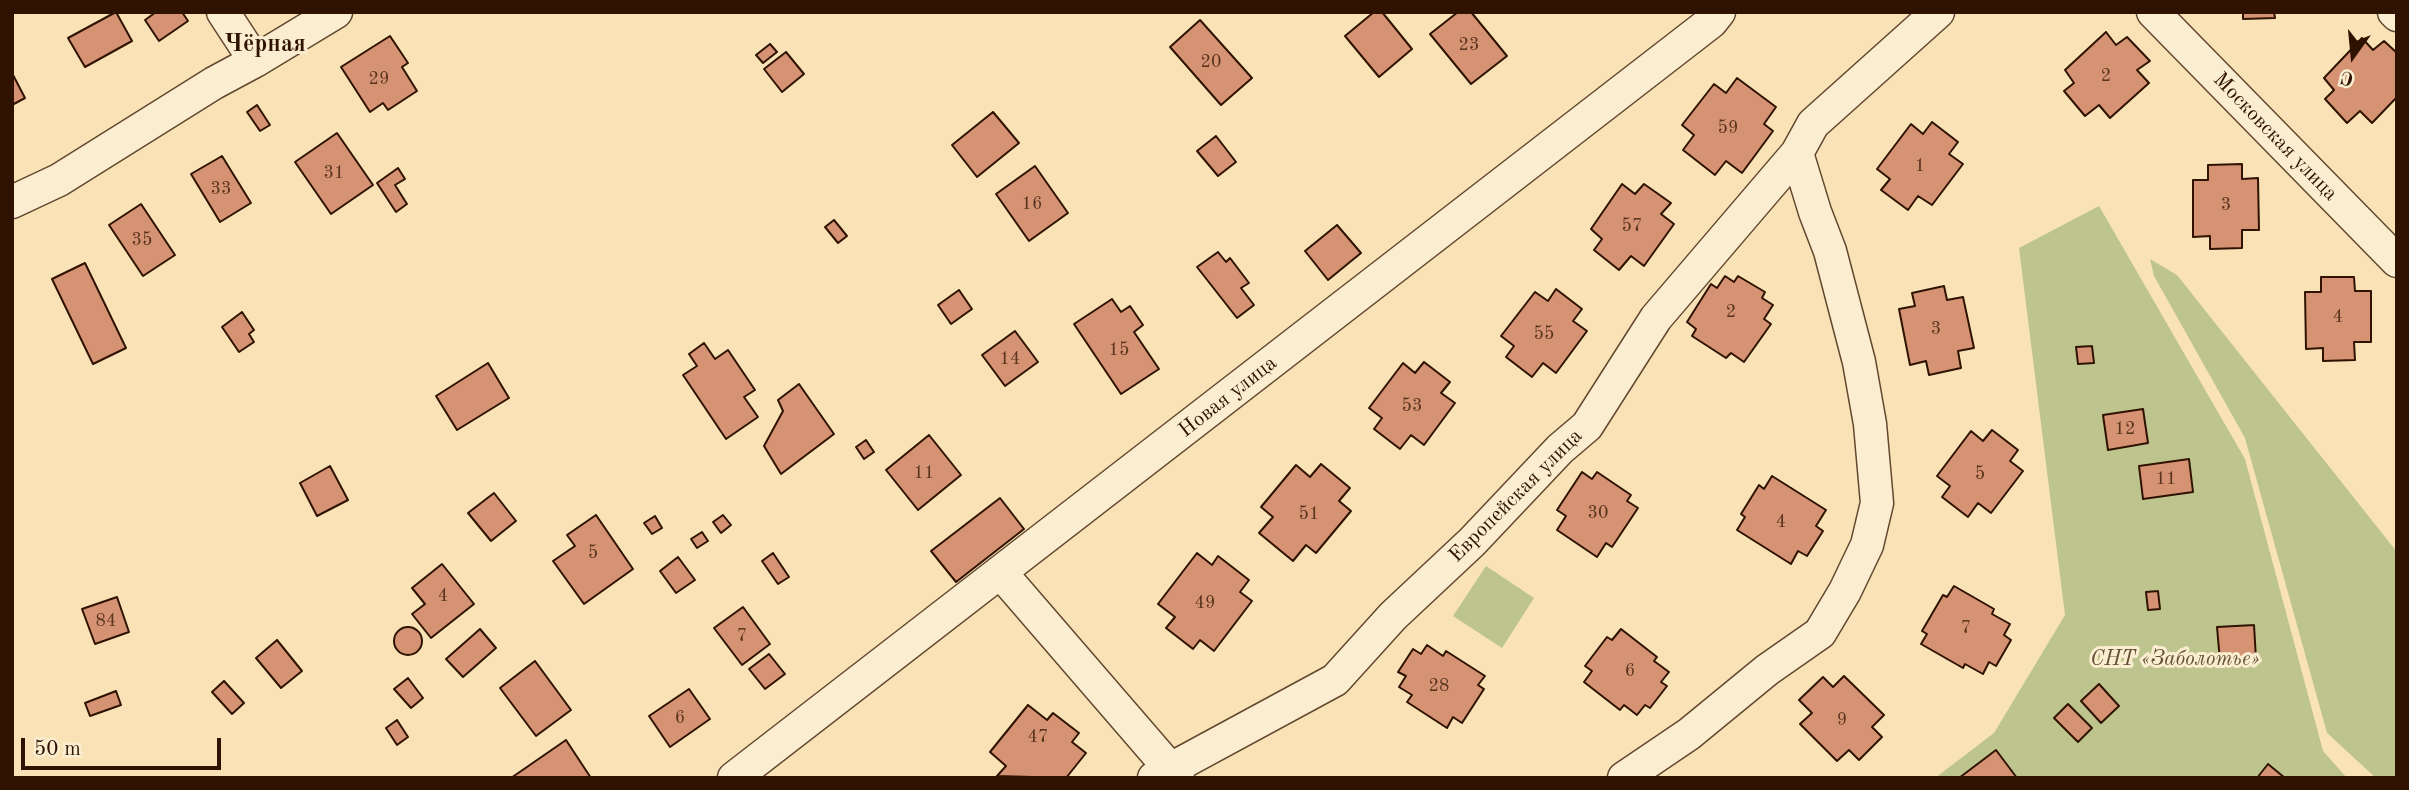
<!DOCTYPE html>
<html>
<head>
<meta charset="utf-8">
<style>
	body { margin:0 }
	#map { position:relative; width:2409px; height:790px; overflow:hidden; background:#f9e3b6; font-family:"Old Standard TT",serif }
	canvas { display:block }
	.frame { position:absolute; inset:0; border:14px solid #2f1300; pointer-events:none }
	.north { position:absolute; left:2318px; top:21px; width:70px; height:70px; -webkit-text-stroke:5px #fbedd0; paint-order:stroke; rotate:195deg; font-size:19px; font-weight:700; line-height:28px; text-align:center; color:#2f1300 }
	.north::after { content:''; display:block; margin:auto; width:24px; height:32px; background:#2f1300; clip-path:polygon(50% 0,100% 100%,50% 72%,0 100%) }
	.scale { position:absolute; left:21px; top:738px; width:200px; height:32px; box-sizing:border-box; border:4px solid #2f1300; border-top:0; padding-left:9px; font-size:21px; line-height:24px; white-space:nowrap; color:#2f1300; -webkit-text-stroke:5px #fbedd0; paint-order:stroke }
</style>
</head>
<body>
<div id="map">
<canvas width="2409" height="790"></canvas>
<div class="frame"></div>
<div class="north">С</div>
<div class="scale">50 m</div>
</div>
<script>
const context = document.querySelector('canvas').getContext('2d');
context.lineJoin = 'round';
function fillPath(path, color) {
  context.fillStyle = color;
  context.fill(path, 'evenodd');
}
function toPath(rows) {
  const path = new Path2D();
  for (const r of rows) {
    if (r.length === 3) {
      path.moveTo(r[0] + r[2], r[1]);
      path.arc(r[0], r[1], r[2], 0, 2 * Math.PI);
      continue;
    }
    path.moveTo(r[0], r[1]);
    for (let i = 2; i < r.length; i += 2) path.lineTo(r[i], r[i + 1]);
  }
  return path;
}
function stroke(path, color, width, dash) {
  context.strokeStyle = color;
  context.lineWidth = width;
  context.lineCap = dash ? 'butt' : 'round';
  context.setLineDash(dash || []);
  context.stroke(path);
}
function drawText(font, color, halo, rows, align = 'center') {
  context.font = font + ' "Old Standard TT",serif';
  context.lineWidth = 6;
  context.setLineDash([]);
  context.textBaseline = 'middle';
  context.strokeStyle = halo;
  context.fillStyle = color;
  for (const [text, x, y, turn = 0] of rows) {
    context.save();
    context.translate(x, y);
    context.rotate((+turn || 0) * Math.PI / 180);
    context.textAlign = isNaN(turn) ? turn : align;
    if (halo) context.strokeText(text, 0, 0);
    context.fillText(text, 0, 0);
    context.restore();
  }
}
fillPath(toPath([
	[2099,206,2245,459,2323,751,2347,778,1935,778,1994,733,2065,615,2019,248],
	[2150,259,2177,275,2397,552,2397,778,2376,778,2327,733,2245,438,2154,276],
	[1486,566,1534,598,1502,648,1453,616]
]), '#bec48e');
const building = toPath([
	[116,12,132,41,85,67,68,38,116,12],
	[156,12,182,12,188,21,159,41,145,20,156,12],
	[1374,12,1382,12,1412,49,1379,77,1345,36,1374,12],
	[1458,12,1471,12,1507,56,1471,84,1430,34,1458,12],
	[2243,12,2274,12,2275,18,2243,19,2243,12],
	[1200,20,1252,78,1221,105,1170,47,1200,20],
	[2106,32,2116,45,2127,37,2150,61,2137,70,2149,83,2110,118,2099,105,2085,116,2064,91,2074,83,2065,70,2106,32],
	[390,36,408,63,402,67,417,91,388,110,383,103,370,112,341,67,390,36],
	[2362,38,2373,50,2384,41,2397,53,2397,97,2372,123,2360,111,2347,123,2325,99,2334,90,2324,78,2362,38],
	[770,44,777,52,763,63,756,55,770,44],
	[786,52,804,74,782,92,764,69,786,52],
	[12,73,25,98,12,105,12,73],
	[1737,78,1776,107,1764,124,1773,131,1742,173,1726,161,1715,175,1683,150,1694,135,1682,125,1714,84,1726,93,1737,78],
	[257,105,270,125,260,131,247,112,257,105],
	[993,112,1019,143,977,177,952,145,993,112],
	[1932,122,1958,142,1949,154,1963,164,1932,205,1918,196,1908,210,1881,190,1890,179,1877,169,1911,124,1923,134,1932,122],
	[337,133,373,185,331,214,295,162,337,133],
	[1216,136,1236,162,1218,176,1197,151,1216,136],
	[222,156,251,203,220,222,191,174,222,156],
	[2242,164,2242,179,2258,178,2259,230,2242,230,2242,248,2210,249,2210,236,2193,237,2193,180,2208,180,2208,165,2242,164],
	[1035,166,1068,213,1029,241,996,194,1035,166],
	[398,168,405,179,395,185,407,204,396,212,377,183,398,168],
	[1622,184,1635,194,1644,184,1671,203,1661,214,1674,224,1644,266,1631,256,1619,270,1594,250,1602,239,1591,229,1622,184],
	[141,204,175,255,143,276,109,225,141,204],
	[834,220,847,236,838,243,825,227,834,220],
	[1337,225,1361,253,1328,280,1305,251,1337,225],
	[1218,252,1226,262,1230,258,1249,283,1241,288,1254,305,1237,318,1197,267,1218,252],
	[85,263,126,348,93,364,52,279,85,263],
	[1725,276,1734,282,1738,276,1765,292,1762,298,1773,305,1764,319,1771,324,1744,362,1731,353,1726,358,1692,336,1696,329,1687,322,1711,284,1717,288,1725,276],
	[2321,277,2354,277,2355,291,2371,291,2371,342,2354,342,2355,360,2323,361,2323,348,2306,349,2305,292,2321,292,2321,277],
	[1944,286,1947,300,1963,297,1974,348,1958,351,1961,368,1929,375,1926,361,1910,365,1899,309,1915,306,1912,293,1944,286],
	[1556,289,1582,309,1573,321,1587,331,1556,373,1543,363,1532,377,1506,357,1514,346,1501,336,1535,292,1548,301,1556,289],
	[959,290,972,309,951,324,938,305,959,290],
	[1112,299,1121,312,1130,306,1143,325,1134,332,1159,369,1121,394,1074,324,1112,299],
	[242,312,254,330,249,334,254,342,239,352,222,327,242,312],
	[1015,331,1038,362,1005,386,982,355,1015,331],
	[704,343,715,359,728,350,755,390,744,397,758,417,726,439,683,375,697,366,689,354,704,343],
	[2092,346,2094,363,2078,364,2076,347,2092,346],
	[1424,362,1450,382,1441,393,1455,403,1424,445,1411,435,1400,449,1374,429,1382,418,1369,408,1403,363,1415,373,1424,362],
	[488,363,509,398,457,430,436,396,488,363],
	[799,384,834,434,781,474,764,446,783,411,778,400,799,384],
	[2143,409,2148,443,2108,450,2103,415,2143,409],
	[1992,430,2018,450,2010,461,2023,471,1991,513,1978,503,1968,517,1942,497,1950,486,1937,476,1971,431,1983,441,1992,430],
	[929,435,961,475,918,510,886,470,929,435],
	[866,440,874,452,864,459,856,447,866,440],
	[2189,459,2193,492,2143,499,2139,466,2189,459],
	[1321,464,1350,488,1339,501,1351,511,1316,553,1306,545,1293,561,1259,533,1273,517,1261,507,1296,465,1310,477,1321,464],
	[330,466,348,500,317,516,300,483,330,466],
	[1582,472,1592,479,1597,472,1631,495,1627,501,1638,508,1612,547,1606,543,1597,557,1557,530,1566,516,1557,510,1582,472],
	[1772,476,1826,510,1816,526,1823,531,1807,556,1798,551,1791,564,1737,530,1745,517,1741,514,1759,485,1764,489,1772,476],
	[494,493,516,521,491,541,468,513,494,493],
	[1000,498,1024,529,956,582,931,551,1000,498],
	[596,515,633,569,584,604,553,561,575,546,567,535,596,515],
	[723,515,731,525,721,533,713,522,723,515],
	[655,516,662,528,652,534,644,523,655,516],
	[702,532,708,541,697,548,691,539,702,532],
	[773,553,789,577,778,584,762,561,773,553],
	[1197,553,1212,565,1218,556,1249,580,1240,592,1252,601,1214,651,1200,640,1193,649,1166,628,1175,617,1158,604,1197,553],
	[678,557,695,580,676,593,660,571,678,557],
	[442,564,474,604,431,638,412,614,425,604,412,588,442,564],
	[1954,586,1994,609,1992,614,2010,624,2004,635,2011,640,1996,666,1989,662,1983,674,1965,664,1963,668,1921,644,1927,634,1922,631,1943,595,1947,597,1954,586],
	[2158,591,2160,609,2148,610,2146,592,2158,591],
	[117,597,129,632,95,644,82,609,117,597],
	[743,607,770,644,742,665,714,628,743,607],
	[2254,625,2256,659,2220,661,2217,627,2254,625],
	[408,641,14],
	[480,629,496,648,463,677,446,659,480,629],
	[1621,629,1657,657,1654,661,1669,672,1661,682,1667,686,1650,708,1645,705,1637,715,1624,705,1620,710,1584,682,1592,671,1585,666,1607,637,1612,640,1621,629],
	[277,640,302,671,281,688,256,658,277,640],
	[1427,645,1443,656,1446,651,1485,676,1478,685,1484,689,1462,723,1453,717,1447,728,1407,702,1412,695,1399,687,1406,676,1398,672,1413,649,1421,654,1427,645],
	[769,654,785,674,765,689,749,669,769,654],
	[535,661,571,710,536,736,500,688,535,661],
	[1844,676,1884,715,1872,727,1882,737,1859,760,1849,750,1837,761,1800,724,1812,713,1799,700,1823,677,1833,687,1844,676],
	[408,678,423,698,411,708,394,689,408,678],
	[224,681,244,703,232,714,212,692,224,681],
	[2099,684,2119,706,2101,723,2081,701,2099,684],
	[689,689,710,719,670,747,649,716,689,689],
	[116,691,121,705,90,716,85,703,116,691],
	[2068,704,2092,728,2078,742,2054,718,2068,704],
	[1028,705,1047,720,1053,713,1079,733,1072,742,1086,753,1066,778,997,776,1006,766,990,752,1028,705],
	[397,720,408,737,397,745,386,728,397,720],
	[566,740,591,778,511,778,566,740],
	[1996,750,2017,778,1959,778,1996,750],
	[2268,764,2285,778,2257,778,2268,764]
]);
fillPath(building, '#d59374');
stroke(building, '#2f1300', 2);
const minor = toPath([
	[223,12,255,61],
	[2153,12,2397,261],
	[2394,12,2397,15],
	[12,202,59,180,214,83,255,61,336,12],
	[1001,573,1178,778],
	[734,778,1711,22,1719,12],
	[1154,778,1335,680,1393,616,1472,542,1560,449,1587,426,1656,318,1797,153,1813,124,1938,12],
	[1624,778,1689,734,1767,670,1820,633,1845,591,1867,545,1877,503,1870,424,1859,362,1830,251,1815,212,1797,153]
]);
stroke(minor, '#62472e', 35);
stroke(minor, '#fbedd0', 32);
drawText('18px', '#58331d', null, [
	["23",1469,45],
	["20",1211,62],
	["2",2106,76],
	["29",379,79],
	["59",1728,128],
	["1",1920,166],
	["31",334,173],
	["33",221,189],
	["16",1032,204],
	["3",2226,205],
	["57",1632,226],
	["35",142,240],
	["2",1731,312],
	["4",2338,317],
	["3",1936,329],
	["55",1544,334],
	["15",1119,350],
	["14",1010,359],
	["53",1412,406],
	["12",2125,429],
	["11",924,473],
	["5",1980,474],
	["11",2166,479],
	["30",1598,513],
	["51",1309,514],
	["4",1781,522],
	["5",593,553],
	["4",443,596],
	["49",1205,603],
	["84",106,621],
	["7",1966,628],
	["7",742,636],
	["6",1630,671],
	["28",1439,686],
	["6",680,718],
	["9",1842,720],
	["47",1038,737]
]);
drawText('21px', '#2f1300', '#fbedd0', [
	["Московская улица",2275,137,46],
	["Новая улица",1228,397,-38],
	["Европейская улица",1516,496,-45]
]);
drawText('italic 21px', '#615132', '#fbedd0', [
	["СНТ «Заболотье»",2175,659]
]);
drawText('bold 24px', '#2f1300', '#fbedd0', [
	["Чёрная",265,45]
]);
</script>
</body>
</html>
